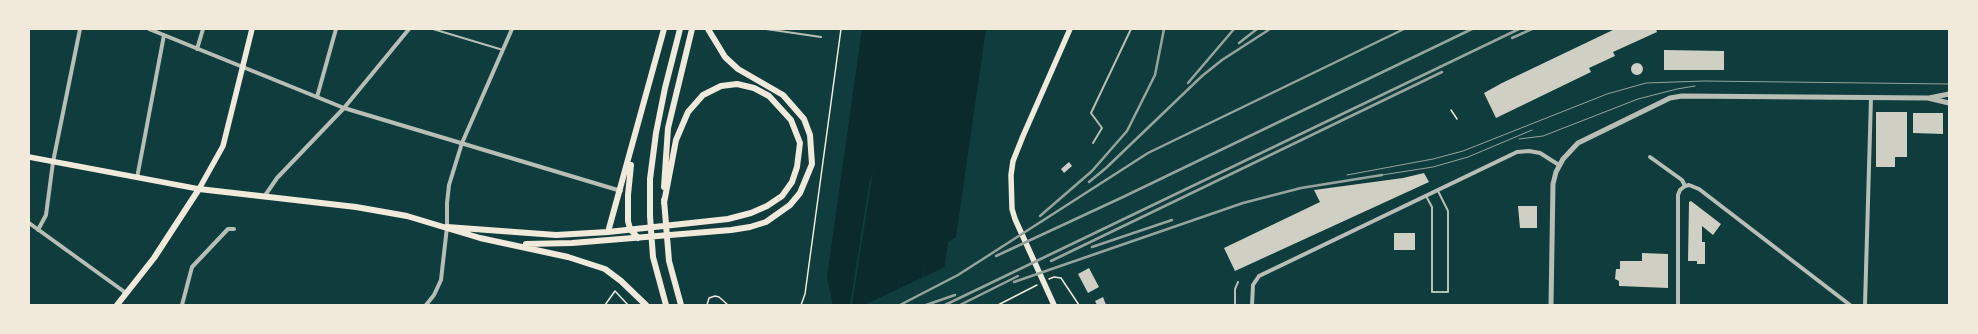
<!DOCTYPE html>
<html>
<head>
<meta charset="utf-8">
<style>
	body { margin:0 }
	#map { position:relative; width:1978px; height:334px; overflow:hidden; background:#0f3d3e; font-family:"Asap Condensed",sans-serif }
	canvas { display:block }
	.frame { position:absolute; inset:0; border:30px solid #f1e9da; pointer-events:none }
</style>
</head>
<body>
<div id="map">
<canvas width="1978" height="334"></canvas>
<div class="frame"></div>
</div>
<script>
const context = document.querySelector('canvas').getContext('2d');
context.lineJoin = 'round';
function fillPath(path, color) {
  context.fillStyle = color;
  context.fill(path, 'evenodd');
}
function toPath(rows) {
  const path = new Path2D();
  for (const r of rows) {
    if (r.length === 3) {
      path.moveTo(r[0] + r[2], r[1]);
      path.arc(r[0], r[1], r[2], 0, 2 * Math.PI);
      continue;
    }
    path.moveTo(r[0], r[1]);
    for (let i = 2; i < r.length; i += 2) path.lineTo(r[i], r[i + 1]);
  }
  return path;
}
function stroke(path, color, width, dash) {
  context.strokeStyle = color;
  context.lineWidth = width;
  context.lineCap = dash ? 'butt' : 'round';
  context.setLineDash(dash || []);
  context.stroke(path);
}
fillPath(toPath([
	[862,29,986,29,956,237,948,242,939,305,920,305,926,255,919,305,896,305,901,269,895,305,871,305,876,274,871,305,852,305,873,171,869,185,850,305,832,305,832,300,827,277]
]), '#0a2a2b');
fillPath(toPath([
	[947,266,941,305,864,305]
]), '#0f3d3e');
fillPath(toPath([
	[1615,29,1656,29,1657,32,1613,52,1615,56,1589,68,1591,72,1496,118,1484,93,1502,83],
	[1664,50,1724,51,1724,70,1664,70],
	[1637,69,6],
	[1876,112,1907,112,1907,157,1895,157,1895,167,1876,167],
	[1913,113,1943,113,1943,134,1913,133],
	[1069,162,1072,166,1064,173,1061,169],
	[1424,173,1429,182,1235,271,1224,248,1320,202,1314,190,1403,178],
	[1691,201,1721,224,1713,235,1702,226,1702,242,1705,242,1705,264,1697,264,1697,261,1688,261,1689,202],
	[1518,206,1537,206,1537,228,1520,228],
	[1394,233,1415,233,1415,250,1394,250],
	[1642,253,1668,254,1668,288,1619,286,1619,281,1615,279,1616,269,1620,269,1620,261,1642,261],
	[1089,268,1099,287,1088,293,1078,274],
	[1103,297,1106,305,1097,305,1095,301]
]), '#cfcfc3');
stroke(toPath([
	[1451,110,1457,119],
	[1049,279,1054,277,1061,278,1079,305],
	[605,305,615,291,628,305],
	[707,305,709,298,715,296,719,297,728,305],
	[801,305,805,294,841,29],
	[998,305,1037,285]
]), '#f1e9da', 1.5);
stroke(toPath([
	[433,29,503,50],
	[766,29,821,37],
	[1093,143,1102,128,1091,113,1131,29],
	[1426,196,1432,207,1432,292,1448,292,1448,211,1438,191],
	[1235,305,1235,289,1238,282]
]), '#b8beb3', 2);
stroke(toPath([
	[149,29,344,108,621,191],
	[197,49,203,29],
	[317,97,336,29],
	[1650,157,1682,180,1685,186],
	[137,178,164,35],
	[1685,186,1689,185,1699,189,1850,305],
	[264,197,277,178,344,108,409,29],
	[29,223,126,293],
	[38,230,46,215,53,162,80,29],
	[182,305,192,267,228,229,234,229],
	[426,305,434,295,441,280,447,227,447,203,449,185,462,143,512,29],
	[1252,305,1253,285,1259,276,1517,152,1529,151,1540,153,1559,165],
	[1678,305,1678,195,1680,190,1685,186],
	[1865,305,1871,98]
]), '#b8beb3', 4);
stroke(toPath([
	[1929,98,1949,94],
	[1551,305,1553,184,1556,172,1563,159,1578,143,1670,98,1682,96,1928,98,1949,103]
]), '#b8beb3', 5);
stroke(toPath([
	[29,157,199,189,223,146,252,29],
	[1054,305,1015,219,1012,209,1011,175,1013,161,1023,136,1070,29]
]), '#f1e9da', 5.5);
stroke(toPath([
	[631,165,628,195,628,221,630,229,638,238],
	[664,187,668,128,692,29],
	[664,200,669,261,681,305],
	[447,227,556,235,608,232,728,219,751,213,767,206,782,196,792,182,797,167,800,143,791,120,769,96,754,88,737,84,721,86,703,95,688,112,676,140,664,203],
	[608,232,664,29],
	[526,244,572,243,731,230,750,227,766,222,790,205,800,193,812,164,810,135,804,119,783,95,738,69,725,57,708,29],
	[117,305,154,258,199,189,356,207,407,216,480,238,568,257,605,269,621,281,646,305],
	[666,305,653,257,650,216,650,179,656,133,665,88,680,29]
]), '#f1e9da', 6);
stroke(toPath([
	[1519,139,1543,136,1638,99,1677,89,1695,86],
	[1347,175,1433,159,1463,151,1607,94,1646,83,1704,81,1949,84],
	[1382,175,1433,167,1468,157,1532,130]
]), '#97a49c', 1);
stroke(toPath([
	[1512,38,1532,29],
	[1239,43,1257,29],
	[1188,83,1234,29],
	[1089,182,1106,168,1202,76,1222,60,1270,29],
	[1040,216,1092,171,1127,131,1155,75,1164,29],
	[1092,247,1172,220],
	[996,256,1123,197,1472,29],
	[1051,261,1442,72],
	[1014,282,1243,203,1301,188,1382,175],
	[900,305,958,275,1148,153,1404,29],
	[926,305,955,295],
	[945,305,1519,29],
	[960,305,1018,276]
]), '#97a49c', 2.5);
</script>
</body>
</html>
